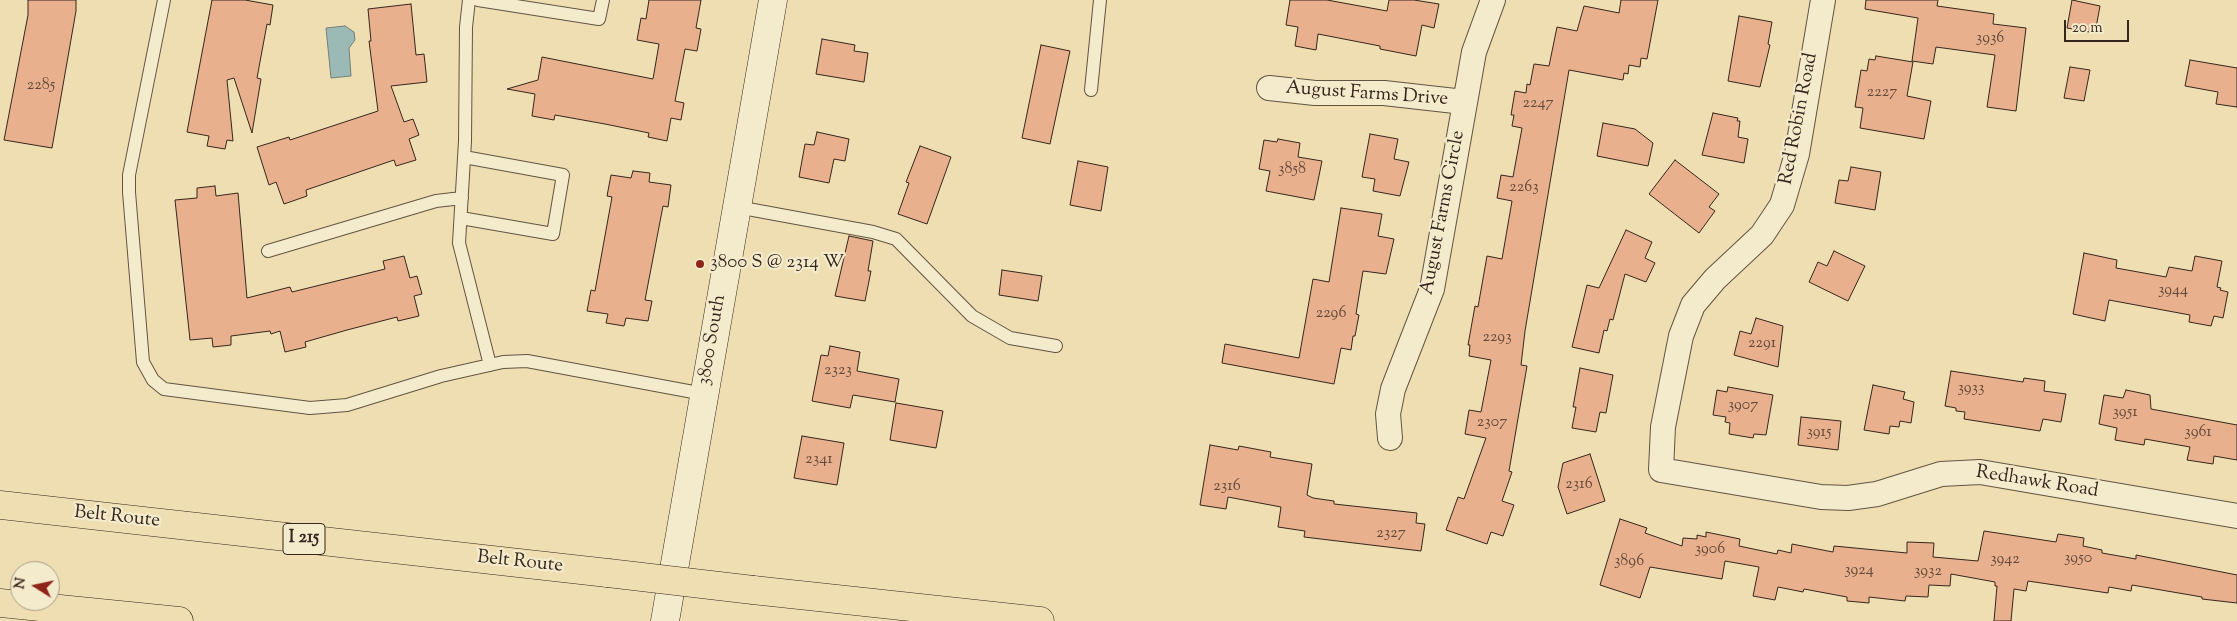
<!DOCTYPE html>
<html>
<head>
<meta charset="utf-8">
<style>
	body { margin:0 }
	#map { position:relative; width:2237px; height:621px; overflow:hidden; background:#eedeb1; font-family:"Sorts Mill Goudy",serif }
	canvas { display:block }
	.north { position:absolute; left:10px; top:561px; width:50px; height:50px; box-sizing:border-box; background:#f4eacc; border:1px solid #a89c86; border-radius:50%; rotate:280deg; font-size:14px; font-weight:700; line-height:20px; text-align:center; color:#35261d }
	.north::after { content:''; display:block; margin:auto; width:18px; height:22px; background:#8f2418; clip-path:polygon(50% 0,100% 100%,50% 72%,0 100%) }
	.scale { position:absolute; left:2064px; top:20px; width:65px; height:22px; box-sizing:border-box; border:2px solid #35261d; border-top:0; padding-left:6px; font-size:15px; line-height:18px; white-space:nowrap; color:#35261d; -webkit-text-stroke:4px #f4eacc; paint-order:stroke }
</style>
</head>
<body>
<div id="map">
<canvas width="2237" height="621"></canvas>
<div class="north">N</div>
<div class="scale">20 m</div>
</div>
<script>
const context = document.querySelector('canvas').getContext('2d');
context.lineJoin = 'round';
function fillPath(path, color) {
  context.fillStyle = color;
  context.fill(path, 'evenodd');
}
function toPath(rows) {
  const path = new Path2D();
  for (const r of rows) {
    path.moveTo(r[0], r[1]);
    for (let i = 2; i < r.length; i += 2) path.lineTo(r[i], r[i + 1]);
  }
  return path;
}
function stroke(path, color, width, dash) {
  context.strokeStyle = color;
  context.lineWidth = width;
  context.lineCap = dash ? 'butt' : 'round';
  context.setLineDash(dash || []);
  context.stroke(path);
}
function drawText(font, color, halo, rows, align = 'center') {
  context.font = font + ' "Sorts Mill Goudy",serif';
  context.lineWidth = 4.5;
  context.setLineDash([]);
  context.textBaseline = 'middle';
  context.strokeStyle = halo;
  context.fillStyle = color;
  for (const [text, x, y, turn = 0] of rows) {
    context.save();
    context.translate(x, y);
    context.rotate((+turn || 0) * Math.PI / 180);
    context.textAlign = isNaN(turn) ? turn : align;
    if (halo) context.strokeText(text, 0, 0);
    context.fillText(text, 0, 0);
    context.restore();
  }
}
const water = toPath([
	[345,26,354,32,355,40,349,48,351,76,331,78,326,28,345,26]
]);
fillPath(water, '#9cbab5');
stroke(water, '#737f78', 1);
const building = toPath([
	[28,0,76,0,76,11,52,148,4,140,28,15,28,0],
	[212,0,245,0,273,5,270,25,267,24,257,78,261,79,252,133,234,78,227,80,233,141,227,140,225,149,207,146,209,136,187,132,212,0],
	[649,0,701,0,696,28,701,29,697,51,685,49,675,101,684,103,681,120,671,118,667,141,648,137,649,133,605,124,555,115,554,120,532,116,535,94,507,89,538,80,542,57,653,79,659,44,637,40,641,18,646,19,649,0],
	[1290,0,1327,0,1387,11,1389,0,1414,0,1439,4,1434,28,1422,25,1416,56,1380,49,1380,46,1318,34,1316,50,1295,46,1298,27,1286,25,1290,0],
	[1621,0,1658,0,1647,59,1641,58,1640,67,1629,65,1628,74,1624,73,1623,80,1569,70,1525,331,1521,365,1527,366,1509,471,1512,472,1502,501,1514,505,1503,536,1491,532,1487,544,1446,530,1458,497,1464,499,1486,438,1465,434,1469,410,1481,412,1491,360,1469,356,1470,345,1468,345,1475,306,1478,307,1487,256,1502,259,1512,201,1497,198,1501,175,1513,177,1522,128,1512,126,1514,115,1511,115,1515,91,1526,93,1527,84,1530,85,1534,64,1549,66,1557,27,1577,31,1584,6,1619,13,1621,0],
	[1866,0,1938,0,1937,6,1994,14,1993,24,2026,28,2016,111,1987,107,1995,55,1936,47,1933,64,1912,61,1918,18,1865,9,1866,0],
	[2072,0,2100,6,2095,33,2067,28,2072,0],
	[411,4,416,55,424,54,427,82,391,86,404,122,413,119,419,135,409,139,416,160,396,166,394,160,306,190,307,196,284,204,276,182,269,185,257,147,289,137,290,140,378,111,369,41,371,41,368,9,411,4],
	[1739,16,1772,22,1768,44,1770,45,1760,87,1728,81,1739,16],
	[822,39,855,45,854,51,868,53,864,82,816,74,822,39],
	[1041,45,1070,51,1050,144,1022,138,1041,45],
	[1876,56,1913,62,1907,96,1931,101,1924,139,1860,128,1863,108,1855,107,1861,70,1867,71,1869,59,1875,60,1876,56],
	[2190,60,2237,68,2237,107,2216,104,2218,92,2185,86,2190,60],
	[2070,67,2090,70,2084,101,2064,98,2070,67],
	[1713,113,1738,118,1737,121,1740,121,1738,137,1748,139,1744,163,1702,155,1713,113],
	[1603,123,1635,129,1653,143,1648,166,1597,156,1603,123],
	[817,132,849,139,845,161,834,159,829,183,799,177,805,144,814,145,817,132],
	[1370,134,1398,139,1394,159,1409,162,1400,196,1373,191,1375,179,1362,177,1370,134],
	[1278,139,1300,143,1298,157,1322,161,1314,200,1266,191,1270,171,1259,169,1264,140,1277,142,1278,139],
	[920,146,951,157,927,224,898,214,909,183,906,182,920,146],
	[1675,160,1719,194,1709,207,1715,211,1699,233,1649,194,1675,160],
	[1078,161,1108,167,1101,211,1070,205,1078,161],
	[1851,167,1881,172,1875,210,1835,203,1839,180,1848,181,1851,167],
	[633,171,650,173,649,182,671,185,668,207,663,206,645,300,652,301,648,321,626,318,624,326,606,323,608,314,587,311,591,290,595,291,612,197,607,196,611,175,631,178,633,171],
	[215,186,216,196,238,193,247,298,290,287,292,292,385,269,383,261,404,256,410,278,417,276,422,294,414,296,419,316,398,321,397,317,347,330,305,342,306,347,285,352,280,331,271,334,270,331,231,336,231,345,213,347,212,338,190,340,175,200,197,198,197,188,215,186],
	[1341,208,1382,214,1378,236,1394,239,1386,274,1363,271,1356,314,1359,315,1355,336,1353,336,1351,350,1341,348,1334,384,1222,363,1225,344,1299,358,1313,279,1329,282,1341,208],
	[1626,230,1652,242,1645,258,1655,263,1646,282,1625,274,1613,320,1610,319,1607,331,1604,330,1599,353,1572,347,1587,285,1599,288,1626,230],
	[849,236,873,241,868,271,871,271,865,301,835,296,849,236],
	[1834,251,1865,266,1848,301,1809,282,1818,262,1827,266,1834,251],
	[2084,253,2117,260,2116,268,2166,277,2169,267,2192,271,2195,256,2222,261,2217,287,2221,288,2220,290,2228,292,2223,318,2214,316,2211,326,2189,322,2190,315,2109,300,2105,321,2073,314,2084,253],
	[1002,270,1042,276,1038,301,999,295,1002,270],
	[1756,318,1783,326,1778,367,1734,355,1740,331,1751,334,1756,318],
	[830,346,860,352,857,371,899,379,895,402,853,395,850,408,812,401,821,355,828,356,830,346],
	[1580,368,1613,375,1606,413,1600,412,1596,432,1572,428,1576,407,1573,407,1580,368],
	[1951,371,2023,382,2024,378,2045,381,2044,391,2066,394,2061,422,2043,419,2040,431,1964,419,1965,412,1956,411,1956,408,1945,406,1951,371],
	[1873,385,1905,392,1903,399,1914,402,1911,423,1900,421,1899,427,1890,426,1889,434,1864,430,1873,385],
	[1728,387,1773,395,1766,435,1754,434,1753,438,1729,434,1730,423,1725,422,1726,417,1713,415,1717,390,1727,392,1728,387],
	[2126,390,2150,395,2151,409,2237,425,2237,460,2214,456,2213,464,2187,460,2190,447,2145,439,2144,445,2115,440,2117,428,2099,424,2104,395,2123,398,2126,390],
	[896,403,943,411,936,448,890,440,896,403],
	[1801,417,1841,421,1838,450,1798,445,1801,417],
	[802,436,844,443,837,485,794,478,802,436],
	[1210,445,1238,450,1239,446,1271,452,1270,457,1312,464,1307,495,1313,498,1334,501,1334,504,1417,513,1416,523,1425,524,1421,551,1304,537,1305,531,1278,527,1281,507,1228,497,1226,509,1200,505,1210,445],
	[1590,454,1605,501,1567,514,1558,487,1563,463,1590,454],
	[1620,519,1647,528,1645,533,1682,546,1683,538,1697,539,1697,535,1706,537,1706,532,1740,539,1739,546,1777,554,1778,550,1791,553,1792,544,1833,552,1834,546,1907,553,1907,542,1934,543,1933,557,1978,561,1984,531,2056,542,2058,534,2084,538,2083,546,2102,550,2102,553,2136,559,2136,555,2237,575,2237,603,2202,599,2202,597,2132,585,2131,591,2109,587,2108,593,2028,581,2026,591,2014,589,2011,621,1994,621,1997,586,1995,586,1995,582,1951,574,1950,586,1929,585,1928,597,1906,596,1905,601,1869,597,1869,603,1847,601,1847,597,1804,589,1803,592,1778,587,1775,600,1753,596,1759,567,1725,561,1722,579,1650,567,1640,598,1600,585,1620,519]
]);
fillPath(building, '#e9b08d');
stroke(building, '#35261d', 1);
const lane = toPath([
	[164,0,129,175,129,192,143,362,153,380,164,389,310,408,347,405,441,376,503,362,527,361,704,394],
	[469,0,466,27,465,141,459,243,490,365],
	[478,0,599,19,603,0],
	[1091,90,1100,0],
	[737,207,873,232,896,239,972,316,1010,338,1056,346],
	[461,218,553,234,563,175,464,157],
	[268,251,436,201,462,198]
]);
const street = toPath([
	[1823,0,1797,154,1782,205,1762,235,1715,279,1693,305,1681,336,1663,427,1661,470,1821,497,1848,498,1877,494,1941,474,1980,472,2237,516],
	[1269,88,1315,93,1384,93,1464,102],
	[1390,438,1388,414,1393,389,1432,289,1474,52,1493,0]
]);
const secondary = toPath([
	[665,621,773,0]
]);
const highway = toPath([
	[0,505,608,573],
	[753,590,1040,621],
	[0,603,179,621]
]);
stroke(lane, '#635442', 14);
stroke(street, '#635442', 26);
stroke(secondary, '#35261d', 29);
stroke(highway, '#35261d', 29);
stroke(lane, '#f4eacc', 12);
stroke(street, '#f4eacc', 24);
stroke(secondary, '#f4eacc', 28);
stroke(highway, '#eedeb1', 28);
const highwayBridge = toPath([
	[608,573,753,590]
]);
stroke(highwayBridge, '#35261d', 29, []);
stroke(highwayBridge, '#eedeb1', 28);
for (const [x, y, r, color] of [
	[700,264,5,"#8f2418"]
]) {
  const dot = new Path2D();
  dot.arc(x, y, r, 0, 2 * Math.PI);
  context.fillStyle = color;
  context.fill(dot);
  stroke(dot, '#f4eacc', 2);
}
drawText('16px', '#624839', null, [
	["3936",1990,39],
	["2285",41,86],
	["2227",1882,93],
	["2247",1538,104],
	["3858",1292,170],
	["2263",1524,188],
	["3944",2173,291],
	["2296",1331,314],
	["2293",1497,338],
	["2291",1762,344],
	["2323",838,371],
	["3933",1971,389],
	["3907",1743,406],
	["3951",2125,413],
	["2307",1492,423],
	["3915",1819,433],
	["3961",2198,433],
	["2341",819,460],
	["2316",1579,485],
	["2316",1227,487],
	["2327",1391,534],
	["3906",1710,550],
	["3950",2078,559],
	["3942",2005,560],
	["3896",1629,562],
	["3924",1859,571],
	["3932",1928,572]
]);
for (const [x, y, w] of [
	[304,539,42]
]) {
  const box = new Path2D();
  box.roundRect(x - w / 2, y - 15.5, w, 31, 4);
  context.fillStyle = '#f4eacc';
  context.fill(box);
  stroke(box, '#35261d', 1);
}
drawText('bold 18px', '#35261d', null, [
	["I 215",304,539]
]);
drawText('19px', '#35261d', '#f4eacc', [
	["August Farms Drive",1367,95,4],
	["Red Robin Road",1800,119,-79],
	["August Farms Circle",1444,213,-79],
	["3800 South",713,340,-80],
	["Redhawk Road",2037,483,9],
	["Belt Route",117,518,6],
	["Belt Route",520,563,6]
]);
drawText('19px', '#35261d', '#f4eacc', [
	["3800 S @ 2314 W",710,264]
], 'left');
</script>
</body>
</html>
